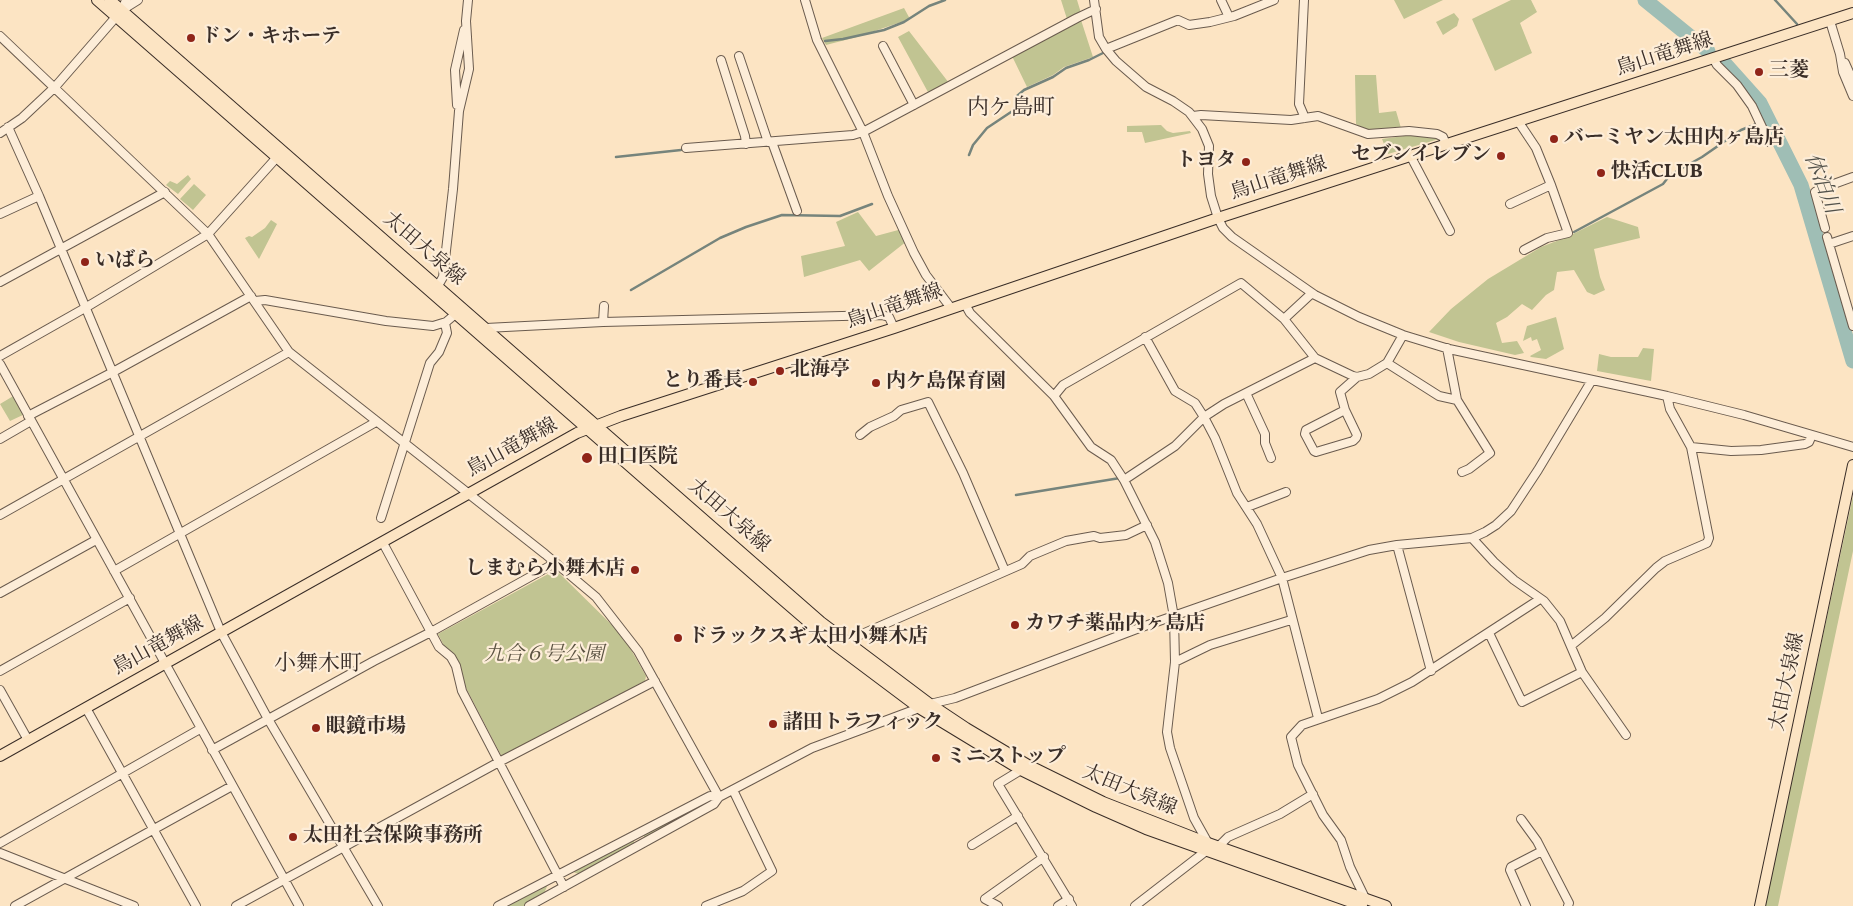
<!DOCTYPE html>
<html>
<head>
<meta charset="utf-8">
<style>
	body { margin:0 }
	canvas { display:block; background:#fce4c3 }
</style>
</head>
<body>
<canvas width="1853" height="906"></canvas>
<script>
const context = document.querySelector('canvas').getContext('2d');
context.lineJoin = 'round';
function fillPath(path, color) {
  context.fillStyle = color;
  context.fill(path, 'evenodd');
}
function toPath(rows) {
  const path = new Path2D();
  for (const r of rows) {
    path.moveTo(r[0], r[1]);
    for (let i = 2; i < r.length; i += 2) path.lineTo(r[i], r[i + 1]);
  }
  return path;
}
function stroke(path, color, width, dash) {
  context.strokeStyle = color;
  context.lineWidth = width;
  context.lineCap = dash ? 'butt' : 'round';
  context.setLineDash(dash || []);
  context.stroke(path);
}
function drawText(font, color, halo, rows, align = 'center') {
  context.font = font + ' Vollkorn,"Noto Serif JP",serif';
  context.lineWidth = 4.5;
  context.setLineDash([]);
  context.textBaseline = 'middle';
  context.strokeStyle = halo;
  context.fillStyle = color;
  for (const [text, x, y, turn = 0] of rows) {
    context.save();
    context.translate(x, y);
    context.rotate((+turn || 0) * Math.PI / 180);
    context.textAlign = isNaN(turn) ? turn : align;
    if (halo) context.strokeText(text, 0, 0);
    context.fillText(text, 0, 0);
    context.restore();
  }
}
fillPath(toPath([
	[1061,0,1077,0,1081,13,1067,19],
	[1394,0,1443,0,1404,19],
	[1511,0,1531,0,1537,12,1520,23,1532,53,1495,71,1472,19],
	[904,8,910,19,857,37,826,45,822,38],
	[1454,13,1459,19,1457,26,1443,35,1436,22],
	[1081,20,1093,57,1064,67,1053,75,1027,87,1012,56],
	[909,31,949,83,929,94,898,37],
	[1355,75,1376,75,1379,113,1396,111,1401,128,1373,131,1363,129,1356,124],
	[1161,125,1167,131,1173,133,1190,131,1191,133,1145,143,1142,132,1127,132,1127,126],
	[1411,135,1427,135,1439,139,1388,154,1382,139],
	[188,175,191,179,178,194,166,185,170,181,177,184],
	[194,184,206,195,193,210,180,199],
	[858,212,876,236,902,229,907,241,869,271,860,260,804,277,801,256,845,246,836,222],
	[1607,217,1638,227,1640,238,1594,249,1600,277,1605,290,1594,295,1587,292,1574,270,1557,272,1554,290,1546,295,1532,310,1522,304,1507,317,1496,323,1502,343,1517,341,1524,353,1515,355,1459,342,1429,332,1451,309,1488,279,1541,247,1567,237],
	[271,220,277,224,259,259,245,238,249,236,252,237,265,228],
	[1556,317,1564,349,1546,359,1531,357,1530,356,1541,350,1537,339,1532,341,1531,337,1523,341,1527,326],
	[1643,348,1654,349,1651,381,1597,371,1599,354,1611,357,1638,357],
	[15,395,25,414,10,421,0,404],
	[1853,496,1853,551,1778,906,1765,906],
	[557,571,614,627,630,648,646,676,645,681,502,757,438,634,550,573],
	[709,800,711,804,644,838,644,833],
	[633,840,635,843,634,845,581,875,571,871],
	[548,884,543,896,524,906,504,906]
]), '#c1c492');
stroke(toPath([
	[1775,0,1797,24],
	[825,41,843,39,884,30,904,22,929,6,945,0],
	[969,155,973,145,987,128,1014,110,1017,102,1017,96,1024,90,1053,77,1066,68,1089,60,1105,52],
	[616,157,681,150],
	[1574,232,1663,184,1670,175,1702,157,1741,130,1759,123],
	[631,290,720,238,746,227,782,215,840,216,872,204],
	[1016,495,1120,478]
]), '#76847c', 2.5);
stroke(toPath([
	[1645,0,1708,51],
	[1726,65,1760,103,1801,185,1853,361]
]), '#9fbeb5', 15);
const minor = toPath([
	[805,0,817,40,863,132,888,196,914,253,926,275,951,308],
	[1094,0,1099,37,1106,49,1116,61,1146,87,1173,101,1189,112,1202,129,1209,146,1208,174,1211,196,1218,218,1223,228,1232,237,1315,295,1359,317,1403,335,1449,349,1667,396,1744,415,1853,447],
	[1221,0,1229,17],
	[1304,0,1299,104,1305,118],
	[122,10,138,0],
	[1830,21,1840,54,1843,72,1853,96],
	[0,36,208,234,289,352,545,554,596,597,638,651,719,797],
	[883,46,914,105],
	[1106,49,1178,20,1189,25,1210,22,1234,16,1274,0],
	[739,56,768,142],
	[1713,58,1717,65,1737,85,1752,106,1769,142],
	[721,60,745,136,746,144],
	[1845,63,1853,81],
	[457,105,455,70,464,30],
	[1193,116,1201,115,1291,120,1318,116,1368,134,1409,131,1437,134,1443,137,1446,144],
	[8,127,39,196,221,632,268,719,378,906],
	[0,133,22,118,55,87,122,10,126,0],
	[772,142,797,211],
	[686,148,853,135,863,132,1077,18,1096,9],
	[1410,155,1450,231],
	[1510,204,1551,185,1536,148,1518,121],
	[0,214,39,196],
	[1825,228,1815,192,1820,189,1853,177],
	[1827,237,1853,326],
	[1829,244,1853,236],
	[1524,250,1547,238,1568,233,1551,185],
	[0,282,165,192],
	[435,291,443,277,453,189,459,111,469,69,466,21,468,0],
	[255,301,265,300,386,321,433,326,446,322,458,312],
	[965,304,970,313,1054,396,1091,447,1111,460,1124,480,1155,542,1168,583,1174,617,1175,662,1167,732,1170,748,1194,818,1208,843],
	[1284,319,1315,358],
	[603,322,604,306],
	[486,328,603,322,882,315,889,317,894,328],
	[1145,337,1175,391,1195,403,1204,417,1215,438,1237,493,1257,524,1282,578,1318,718],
	[0,356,85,308,208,234,279,155],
	[1387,363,1439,396,1457,400,1447,348],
	[0,364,299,906],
	[1246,393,1265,434,1265,443,1271,458],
	[1054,396,1063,385,1241,283,1284,319,1312,293],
	[1457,400,1490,453,1469,469,1462,472],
	[1345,410,1306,430,1305,434,1314,451,1316,452,1353,441,1356,438,1357,435,1345,410,1340,392,1357,377],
	[28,416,113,372,251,296],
	[860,435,870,427,894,416,901,410,928,402,963,473,1005,571],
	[0,439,31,421],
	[1691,447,1731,451,1761,450,1805,444,1809,442,1812,435],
	[1124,480,1175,446,1204,417,1224,404,1315,358,1353,376,1357,377,1369,374,1387,363,1403,335],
	[1247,507,1286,492],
	[0,515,289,352],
	[381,518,430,363,439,352,447,333,445,323],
	[1472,538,1494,562,1514,580,1544,601,1560,621,1582,672,1626,735],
	[383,543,439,647,451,657,456,666,462,691,564,887],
	[1397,545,1431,671],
	[114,571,376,422],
	[0,593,96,540],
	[1489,633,1522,702,1582,672],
	[1572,645,1605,618,1656,568,1665,561,1707,543,1709,538,1691,447,1670,409,1667,396],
	[845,646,853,638,1022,564,1030,556,1066,541,1094,536,1100,538,1126,535,1147,525],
	[1175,662,1210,645,1291,620],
	[0,671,130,598],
	[0,690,28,740],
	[86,708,196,906],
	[212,750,374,661,431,632,555,563],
	[1021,770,998,784,1072,906],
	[1521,819,1537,841,1569,903,1568,906],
	[0,843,200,729],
	[972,845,1018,816],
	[1218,847,1228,837,1280,814,1313,794],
	[0,853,134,906],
	[1365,898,1350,867,1341,840,1323,815,1298,765,1291,737,1302,725,1378,699,1412,682,1540,599],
	[15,906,232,786],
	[236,906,499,762,655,681],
	[498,906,710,796,719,797],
	[529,906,714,804,719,797,812,748,930,704,955,698,1142,627,1282,578,1369,550,1397,545,1472,538,1485,532,1496,525,1511,511,1538,470,1592,380],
	[706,906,743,891,772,871,733,790],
	[998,906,985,899,1044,857],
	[1058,906,1069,899],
	[1135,906,1206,851],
	[1526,906,1510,870,1511,867,1542,851]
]);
const major = toPath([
	[97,0,777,595,835,645,919,708,1021,770,1096,807,1146,829,1362,906],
	[110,0,821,622,930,704,966,728,1028,765,1103,802,1208,843,1386,906],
	[0,756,577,433,621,416,894,328,1218,218,1853,13],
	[1760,906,1853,465]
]);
stroke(minor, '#6a5b4e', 10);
stroke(major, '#392d27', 12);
stroke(minor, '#fdedd8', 8);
stroke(major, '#fce4c3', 10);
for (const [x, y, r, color] of [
	[191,38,5,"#8f2418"],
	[1759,72,5,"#8f2418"],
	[1554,139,5,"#8f2418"],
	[1501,156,5,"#8f2418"],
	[1246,162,5,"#8f2418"],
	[1601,173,5,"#8f2418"],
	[85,262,5,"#8f2418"],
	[780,371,5,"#8f2418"],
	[753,382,5,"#8f2418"],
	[876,383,5,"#8f2418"],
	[587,458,6,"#8f2418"],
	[635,570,5,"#8f2418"],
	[1015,625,5,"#8f2418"],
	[678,638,5,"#8f2418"],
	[773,724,5,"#8f2418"],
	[316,728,5,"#8f2418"],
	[936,758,5,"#8f2418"],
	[293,837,5,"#8f2418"]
]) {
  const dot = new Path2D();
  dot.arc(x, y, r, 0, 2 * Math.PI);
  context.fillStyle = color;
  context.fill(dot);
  stroke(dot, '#fdedd8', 2);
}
drawText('bold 20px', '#392d27', '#fdedd8', [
	["ドン・キホーテ",201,38],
	["三菱",1769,72],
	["バーミヤン太田内ヶ島店",1564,139],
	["セブンイレブン",1491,156,"right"],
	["トヨタ",1236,162,"right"],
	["快活CLUB",1611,173],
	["いばら",95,262],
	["北海亭",790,371],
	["とり番長",743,382,"right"],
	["内ケ島保育園",886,383],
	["田口医院",598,458],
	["しまむら小舞木店",625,570,"right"],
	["カワチ薬品内ヶ島店",1025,625],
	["ドラックスギ太田小舞木店",688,638],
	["諸田トラフィック",783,724],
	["眼鏡市場",326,728],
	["ミニストップ",946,758],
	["太田社会保険事務所",303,837]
], 'left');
drawText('20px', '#392d27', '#fdedd8', [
	["鳥山竜舞線",1665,56,-18],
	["鳥山竜舞線",1279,180,-18],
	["太田大泉線",423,250,41],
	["鳥山竜舞線",895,308,-19],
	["鳥山竜舞線",513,449,-29],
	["太田大泉線",728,517,41],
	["鳥山竜舞線",159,647,-29],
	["太田大泉線",1789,682,-78],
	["太田大泉線",1129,792,23]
]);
drawText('italic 20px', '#5b5342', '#fdedd8', [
	["九合６号公園",544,656]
]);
drawText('italic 21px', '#52514a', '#fdedd8', [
	["休泊川",1820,184,69]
]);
drawText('22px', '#392d27', '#fdedd8', [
	["内ケ島町",1011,110],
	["小舞木町",318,666]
]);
</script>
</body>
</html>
